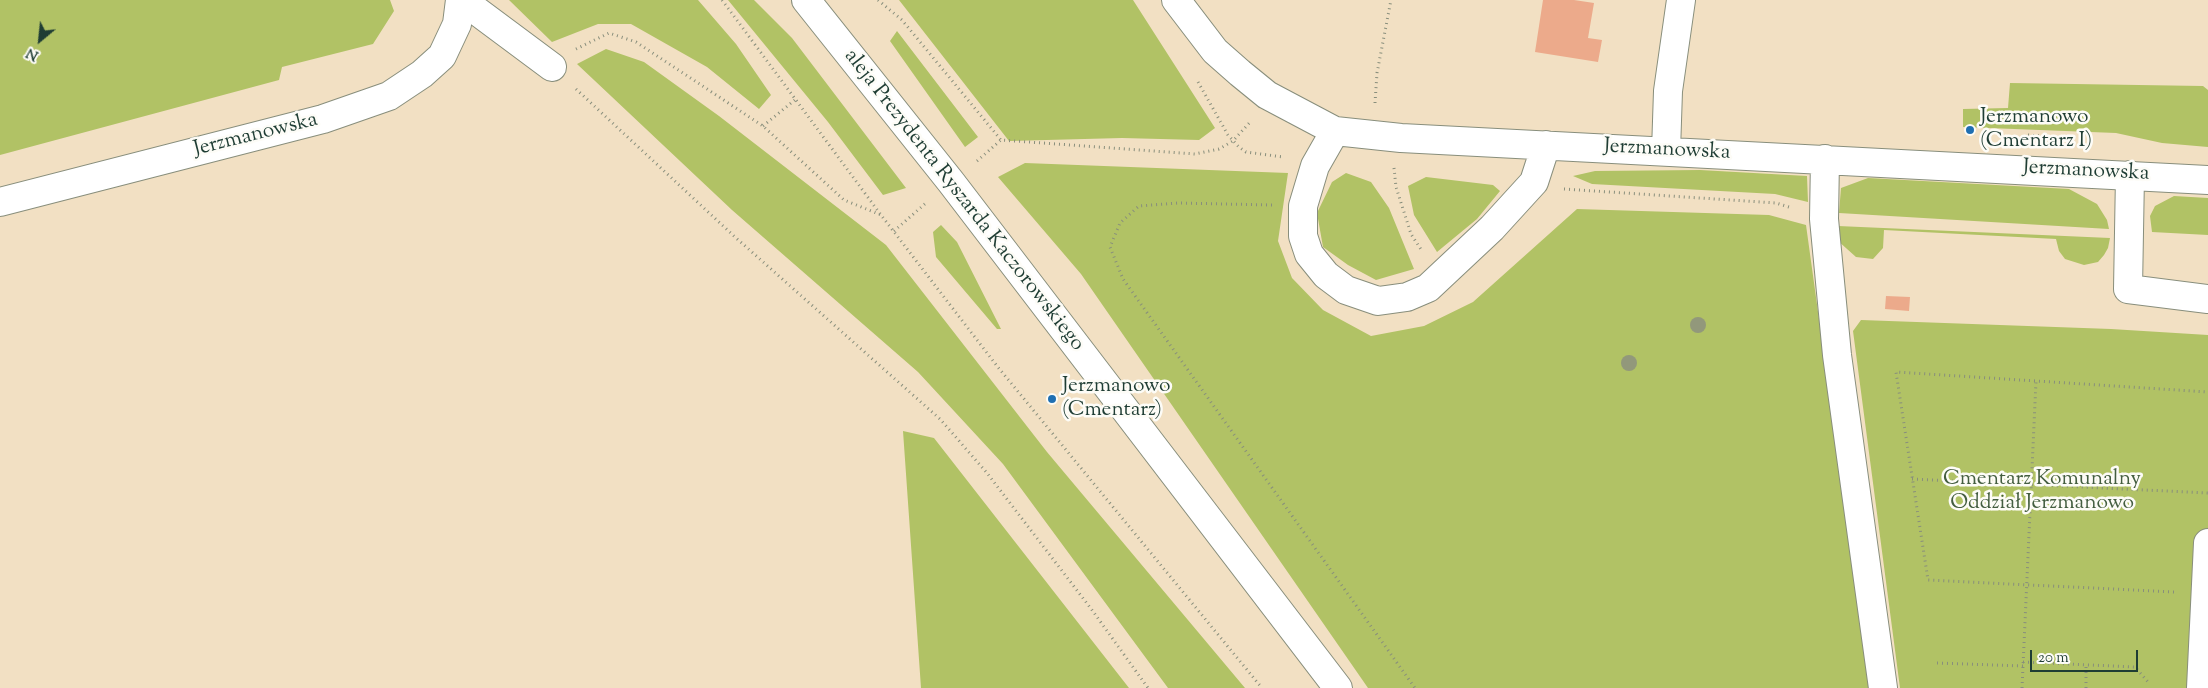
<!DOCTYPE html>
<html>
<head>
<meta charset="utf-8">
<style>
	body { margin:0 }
	#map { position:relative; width:2208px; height:688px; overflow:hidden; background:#f2e0c3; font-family:"Sorts Mill Goudy",serif }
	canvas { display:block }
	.north { position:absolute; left:15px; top:15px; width:50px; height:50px; -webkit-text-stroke:4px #fdfcf7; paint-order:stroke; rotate:208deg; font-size:14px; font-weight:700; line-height:20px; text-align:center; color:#1f3d34 }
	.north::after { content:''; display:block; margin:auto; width:18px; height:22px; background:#1f3d34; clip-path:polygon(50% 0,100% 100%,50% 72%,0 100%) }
	.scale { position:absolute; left:2030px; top:650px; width:108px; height:22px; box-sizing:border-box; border:2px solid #1f3d34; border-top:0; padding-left:6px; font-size:15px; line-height:18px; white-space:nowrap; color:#1f3d34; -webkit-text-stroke:4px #fdfcf7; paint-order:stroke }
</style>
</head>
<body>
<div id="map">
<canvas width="2208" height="688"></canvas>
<div class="north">N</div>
<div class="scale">20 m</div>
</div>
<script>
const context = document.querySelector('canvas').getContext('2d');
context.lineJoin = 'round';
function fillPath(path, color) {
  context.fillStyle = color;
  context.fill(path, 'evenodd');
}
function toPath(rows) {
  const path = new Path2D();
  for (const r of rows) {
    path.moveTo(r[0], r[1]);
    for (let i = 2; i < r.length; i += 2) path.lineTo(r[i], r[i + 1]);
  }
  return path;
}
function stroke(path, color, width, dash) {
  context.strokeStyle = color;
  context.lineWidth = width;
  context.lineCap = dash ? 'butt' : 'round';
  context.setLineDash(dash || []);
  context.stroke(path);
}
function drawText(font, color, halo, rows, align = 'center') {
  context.font = font + ' "Sorts Mill Goudy",serif';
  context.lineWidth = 5;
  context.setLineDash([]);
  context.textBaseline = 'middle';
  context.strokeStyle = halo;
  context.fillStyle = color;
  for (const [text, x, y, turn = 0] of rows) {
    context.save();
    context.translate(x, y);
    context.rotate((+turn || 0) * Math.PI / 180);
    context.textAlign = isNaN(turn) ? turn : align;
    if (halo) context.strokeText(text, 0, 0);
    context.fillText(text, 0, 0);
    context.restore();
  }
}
fillPath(toPath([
	[0,0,390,0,394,11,373,44,282,67,279,80,0,155],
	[509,0,698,0,736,44,771,95,759,109,707,67,631,24,598,24,552,42],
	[728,0,754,0,792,38,906,188,883,195,828,122],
	[899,0,1133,0,1215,128,1199,140,1122,138,1009,141],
	[897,31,978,137,965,147,890,41],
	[606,49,644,62,719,116,886,245,1047,452,1245,688,1168,688,1003,464,918,372,732,210,577,64],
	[2010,83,2203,86,2208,90,2208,147,2162,143,2116,133,1963,127,1963,109,2008,108],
	[1025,163,1288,173,1278,241,1292,278,1323,310,1371,336,1424,326,1473,302,1577,209,1769,215,1806,225,1870,688,1368,688,1081,274,998,177],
	[1700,170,1807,176,1808,202,1775,194,1592,184,1573,176,1595,171],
	[1346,173,1371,182,1389,208,1414,269,1376,280,1348,265,1323,247,1317,213,1332,182],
	[1426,177,1493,185,1500,191,1477,219,1437,252,1414,215,1408,186],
	[1868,178,2069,189,2097,204,2107,220,2109,229,1839,213,1841,188],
	[2174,196,2208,198,2208,235,2152,232,2150,216,2155,206],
	[941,225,957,242,1001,329,997,329,936,257,933,232],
	[1838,226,2110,238,2108,248,2104,255,2098,262,2084,265,2065,259,2059,251,2056,239,1884,230,1883,248,1873,259,1856,257,1837,240],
	[1861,320,2111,329,2208,335,2208,688,1900,688,1853,331],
	[903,431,934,438,1129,688,921,688]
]), '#b1c265');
fillPath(toPath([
	[1543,0,1574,0,1594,3,1588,38,1602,40,1598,62,1535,52],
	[1886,296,1910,297,1909,311,1885,309]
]), '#ecaa8b');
const minor = toPath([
	[462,0,552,67],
	[1176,0,1215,51,1240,73,1267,95,1335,131,1401,138,2208,180],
	[1335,131,1315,166,1303,206,1303,236,1309,254,1326,275,1346,290,1378,301,1407,297,1428,288,1492,228,1534,182,1546,145],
	[1666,151,1668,91,1681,0],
	[1825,159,1824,219,1837,355,1883,688],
	[2130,175,2128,289,2208,299],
	[0,202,323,119,389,96,422,74,442,56,457,24,460,0],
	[2201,688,2208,543]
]);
const major = toPath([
	[806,0,951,182,1338,688]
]);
stroke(minor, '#888e7c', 30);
stroke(major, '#888e7c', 30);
stroke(toPath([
	[722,0,881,215,997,366,1262,688],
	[878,0,902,20,1001,140],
	[576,49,609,33,636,42,763,126,844,200,881,215],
	[1198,82,1228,135,1239,147,1246,152,1283,157],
	[576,89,735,237,940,419,987,473,1092,610,1148,688],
	[1375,103,1377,73,1391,0],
	[763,126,796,99],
	[2028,135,2067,138],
	[977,161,1001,140,1195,154,1219,149,1233,141,1251,121],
	[1394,168,1396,187,1411,234,1422,251],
	[1564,189,1776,203,1792,208],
	[1272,205,1178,203,1139,206,1120,223,1110,247,1123,279,1415,688],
	[894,231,926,203],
	[1912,479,2208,493],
	[2174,592,1928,580,1896,372,2208,392],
	[2023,662,2135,667,2149,683],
	[1937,663,2023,666],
	[2022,688,2036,381],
	[2086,688,2086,665]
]), '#888e7c', 3, [1, 4]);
stroke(minor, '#fff', 28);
stroke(major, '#fff', 28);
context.fillStyle = '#92987b';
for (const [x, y] of [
	[1698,325],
	[1629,363]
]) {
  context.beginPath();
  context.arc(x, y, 8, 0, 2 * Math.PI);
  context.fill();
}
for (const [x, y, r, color] of [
	[1970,130,5,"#1f6fb2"],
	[1052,399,5,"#1f6fb2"]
]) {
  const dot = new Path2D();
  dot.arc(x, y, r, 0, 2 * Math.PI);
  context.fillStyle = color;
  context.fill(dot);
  stroke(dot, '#fdfcf7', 2);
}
drawText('21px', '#1f3d34', '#fdfcf7', [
	["Jerzmanowo",1980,118],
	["(Cmentarz I)",1980,142],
	["Jerzmanowo",1062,387],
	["(Cmentarz)",1062,411]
], 'left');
drawText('21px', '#1f3d34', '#fdfcf7', [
	["Jerzmanowska",256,136,-14],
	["Jerzmanowska",1667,151,3],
	["Jerzmanowska",2086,172,3],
	["aleja Prezydenta Ryszarda Kaczorowskiego",963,201,52]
]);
drawText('21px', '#445e40', '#fdfcf7', [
	["Cmentarz Komunalny",2042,480],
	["Oddział Jerzmanowo",2042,504]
]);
</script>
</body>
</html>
